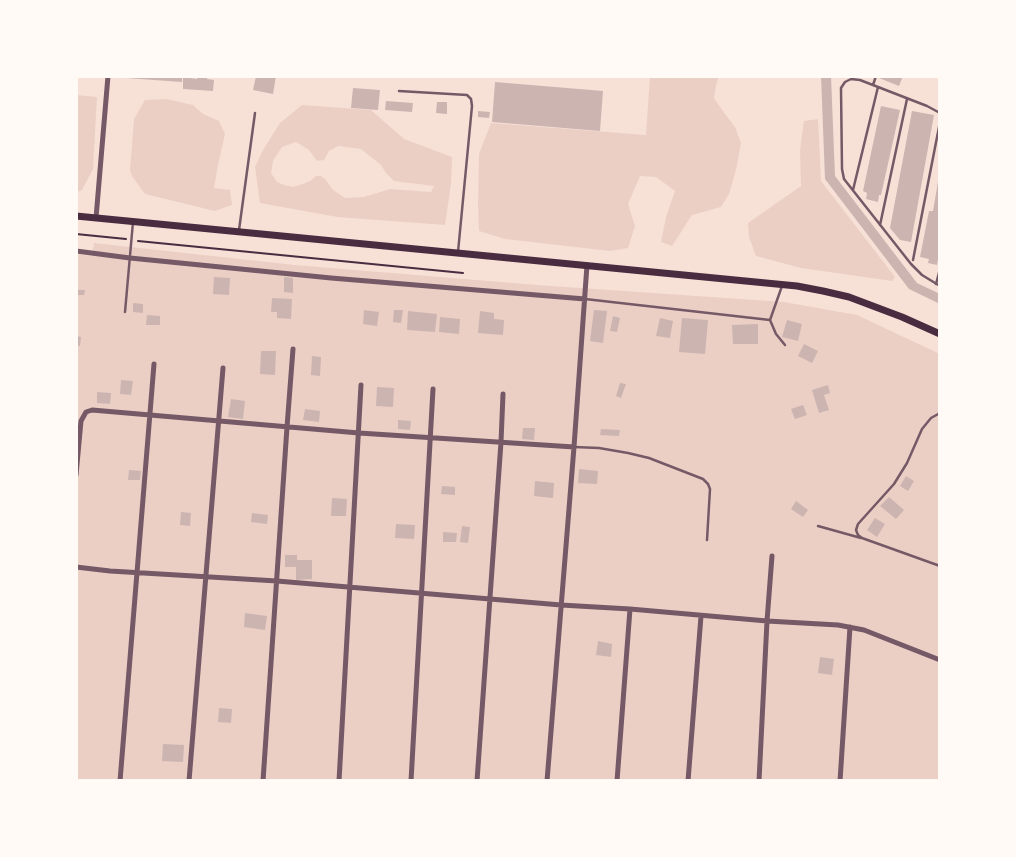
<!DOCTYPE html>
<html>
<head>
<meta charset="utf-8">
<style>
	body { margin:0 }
	#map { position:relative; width:1016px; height:857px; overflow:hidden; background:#f7e1d7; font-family:"PT Sans Narrow",sans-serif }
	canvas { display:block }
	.frame { position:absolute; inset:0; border:78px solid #fffaf5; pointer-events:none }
</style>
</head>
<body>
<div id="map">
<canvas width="1016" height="857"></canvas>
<div class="frame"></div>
</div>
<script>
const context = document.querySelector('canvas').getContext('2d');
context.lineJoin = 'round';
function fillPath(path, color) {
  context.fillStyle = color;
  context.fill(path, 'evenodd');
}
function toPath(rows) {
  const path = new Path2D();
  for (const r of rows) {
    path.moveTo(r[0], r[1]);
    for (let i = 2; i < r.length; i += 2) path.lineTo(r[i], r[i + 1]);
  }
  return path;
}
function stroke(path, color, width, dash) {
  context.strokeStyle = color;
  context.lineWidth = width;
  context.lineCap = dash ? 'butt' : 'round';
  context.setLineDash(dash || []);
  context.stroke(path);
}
fillPath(toPath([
	[650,76,719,76,716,85,714,98,725,114,735,127,741,143,736,170,729,194,721,207,692,215,672,246,661,242,666,217,675,191,656,177,640,176,628,204,635,226,628,248,610,251,505,239,479,231,478,204,479,154,491,123,646,135],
	[76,95,97,97,93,169,82,190,76,193],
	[166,99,193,105,203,114,219,121,225,134,218,165,214,188,230,190,232,205,215,211,145,194,132,176,130,170,134,119,145,100],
	[302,105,371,110,404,139,452,157,451,184,445,225,337,217,260,203,255,167,263,150,280,123],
	[296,142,309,150,317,161,324,160,329,151,338,146,361,149,381,165,386,173,394,181,434,186,431,192,390,189,364,197,345,198,333,190,325,179,321,176,316,176,310,181,303,184,293,187,284,185,277,182,271,173,273,161,282,147],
	[818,119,821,181,895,277,892,281,801,268,756,256,749,237,748,223,801,186,800,150,804,121],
	[94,243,295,265,537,285,784,302,857,315,940,354,940,781,76,781,76,254,92,256]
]), '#ebcfc5');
fillPath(toPath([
	[127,76,182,76,182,82,126,78],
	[197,76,208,76,207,79,214,80,213,91,183,89,183,77,197,79],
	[256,76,276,76,273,94,253,90],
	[821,76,831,76,835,176,917,283,940,294,940,304,909,289,825,179],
	[880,76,903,76,899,86,879,78],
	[495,82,603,91,600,131,492,122],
	[353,88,380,90,378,110,351,108],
	[386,101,413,103,412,112,385,110],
	[437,102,447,102,447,114,436,113],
	[881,106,900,110,881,195,879,195,878,202,866,199,867,193,863,191],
	[478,111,490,112,489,118,478,117],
	[912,111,934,115,911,242,900,240,890,228],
	[939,176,940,176,940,248,937,265,928,263,929,259,920,257,929,211,933,211],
	[214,277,230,278,229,295,213,294],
	[284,277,293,278,293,293,284,292],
	[76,290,85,290,84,295,76,295],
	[272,298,292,299,291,319,277,318,277,312,271,312],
	[133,303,143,304,143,313,133,312],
	[364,310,379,312,377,326,363,324],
	[394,310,403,310,401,323,393,322],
	[594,310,607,311,603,343,590,341],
	[408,311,437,314,435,332,407,330],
	[480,311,494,313,494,319,504,320,503,335,478,333],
	[147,315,160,316,160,325,146,325],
	[613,316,620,318,617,332,610,331],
	[440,317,460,319,459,334,439,332],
	[660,318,673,321,670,338,656,336],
	[682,318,708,320,705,354,679,352],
	[787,320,802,324,798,341,782,337],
	[758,324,758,344,733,344,732,325],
	[76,336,81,337,80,346,76,346],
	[804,344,818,351,812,363,798,356],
	[261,351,276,351,275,375,260,374],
	[312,356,321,357,320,376,311,375],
	[121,380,133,381,131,395,120,394],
	[620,383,626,384,621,398,616,396],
	[828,385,830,393,824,395,829,410,819,413,812,390],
	[377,387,394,388,393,407,376,406],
	[97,392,111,393,110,404,97,403],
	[231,399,245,401,243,419,228,417],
	[803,405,807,415,795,419,791,409],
	[305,409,320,411,319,422,303,420],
	[398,420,411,421,410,430,398,429],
	[523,428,535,428,534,440,522,439],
	[601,429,620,430,619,436,600,435],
	[579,469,598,471,597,484,578,483],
	[129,470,141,471,140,480,128,480],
	[906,476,914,481,908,491,900,486],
	[535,481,554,483,553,498,534,496],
	[442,486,455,487,455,495,441,494],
	[889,497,904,510,896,519,880,506],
	[332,498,347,499,346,516,331,516],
	[796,501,808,510,803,517,791,509],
	[181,512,191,513,190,526,180,525],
	[252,513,268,515,267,524,251,522],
	[875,518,885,524,877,537,867,530],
	[396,524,415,525,414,539,395,538],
	[462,526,470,527,468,543,460,542],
	[443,532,457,533,456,542,443,542],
	[285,555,297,555,297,560,312,560,312,579,296,580,296,567,285,567],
	[245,613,267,616,265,630,244,627],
	[598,641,612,644,611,657,596,655],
	[820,657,834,659,832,675,818,673],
	[219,708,232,709,231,723,218,722],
	[163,744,184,745,183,762,162,761]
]), '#ccb4b1');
stroke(toPath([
	[76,234,126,239],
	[138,241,463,273]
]), '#4a2c40', 2);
stroke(toPath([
	[873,85,876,76],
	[399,91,467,95,471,99,472,106,458,252],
	[940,113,927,106,860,80,851,79,845,82,841,88,842,169,844,179,911,264,922,275,940,286],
	[853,190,878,87],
	[880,225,907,99],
	[239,230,255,113],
	[913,260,940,122],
	[936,284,940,269],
	[585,299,770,320,776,334,785,345],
	[125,312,133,222],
	[770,320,782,286],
	[940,413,931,418,922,429,907,463,894,484,858,524,856,530,858,535,862,538,940,566],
	[574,447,599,448,628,453,649,458,703,479,708,484,710,489,707,540],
	[818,526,861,538]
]), '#755966', 2.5);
stroke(toPath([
	[96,218,108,76],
	[76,251,130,258,331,278,585,299],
	[76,475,81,421,86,412,92,410,359,433,574,447],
	[76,567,110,571,277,581,561,605,630,609,767,621,838,625,864,630,940,660],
	[120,781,154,364],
	[189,781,223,368],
	[263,781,287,427,293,349],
	[339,781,361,385],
	[411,781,433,389],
	[477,781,501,442,503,394],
	[547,781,574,447,587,265],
	[617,781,630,609],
	[688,781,701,616],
	[759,781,767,621,772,556],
	[840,781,850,627]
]), '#755966', 5);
stroke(toPath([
	[76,216,797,286,823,291,849,297,902,317,940,334]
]), '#4a2c40', 7);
</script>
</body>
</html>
